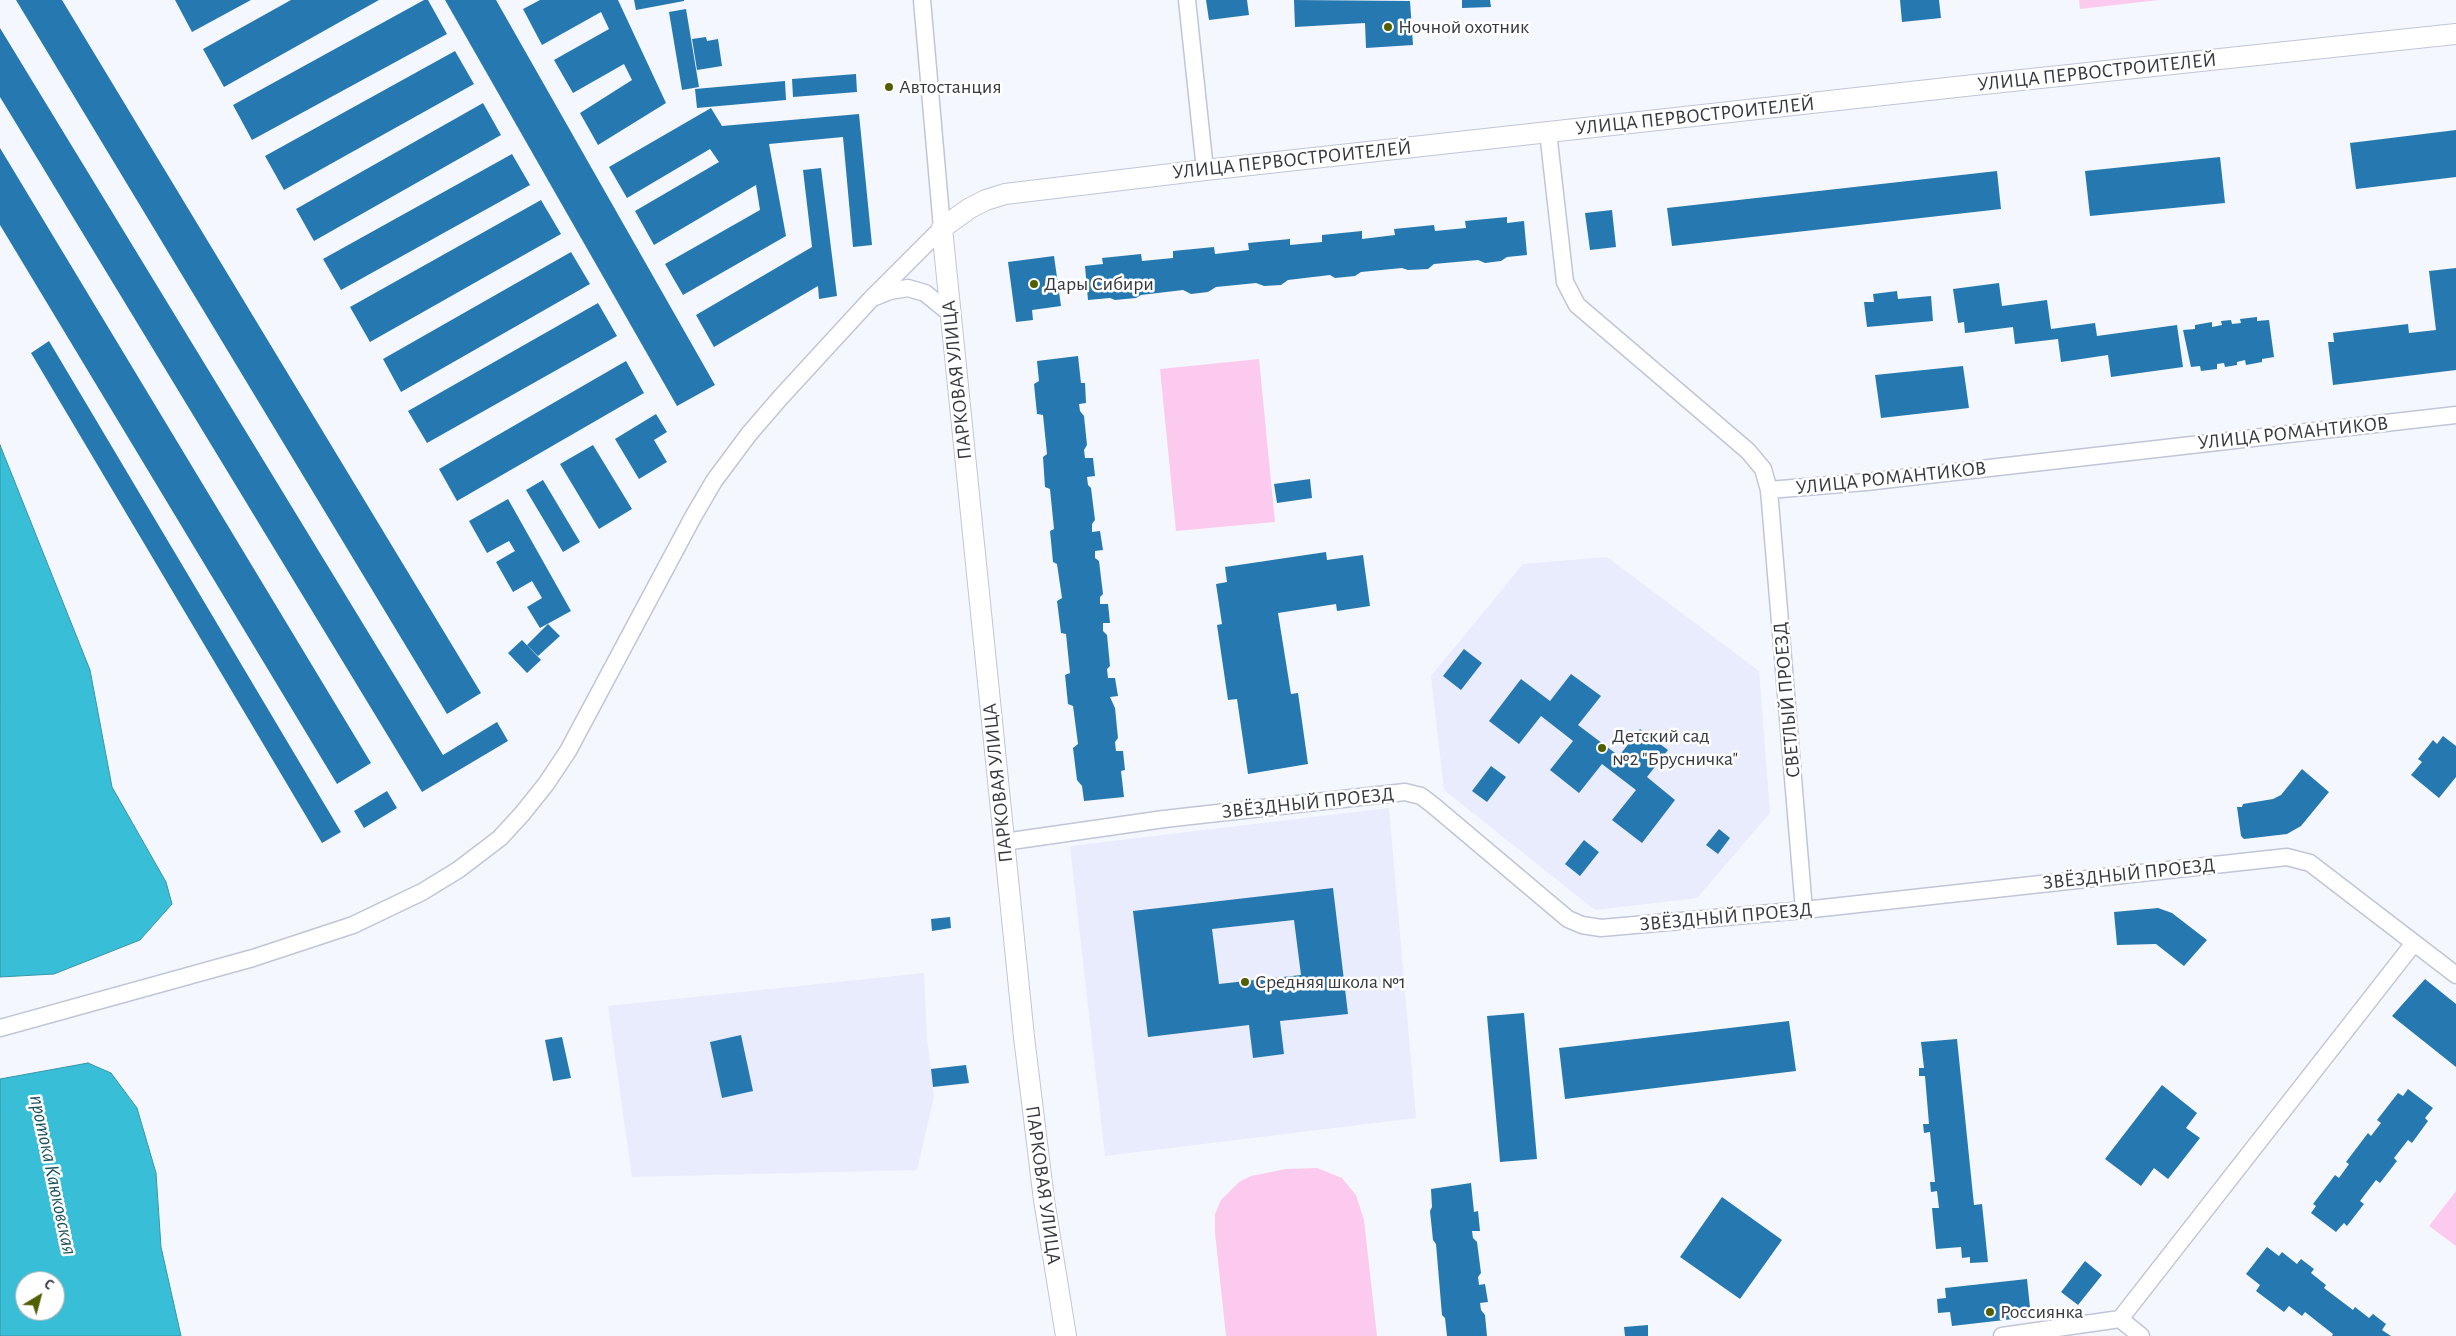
<!DOCTYPE html>
<html>
<head>
<meta charset="utf-8">
<style>
	body { margin:0 }
	#map { position:relative; width:2456px; height:1336px; overflow:hidden; background:#f5f7ff; font-family:"Alegreya Sans",sans-serif }
	canvas { display:block }
	.north { position:absolute; left:15px; top:1271px; width:50px; height:50px; box-sizing:border-box; background:#fff; border:1px solid #afb0b3; border-radius:50%; rotate:37deg; font-size:14px; font-weight:700; line-height:20px; text-align:center; color:#373940 }
	.north::after { content:''; display:block; margin:auto; width:18px; height:22px; background:#515f00; clip-path:polygon(50% 0,100% 100%,50% 72%,0 100%) }
</style>
</head>
<body>
<div id="map">
<canvas width="2456" height="1336"></canvas>
<div class="north">С</div>
</div>
<script>
const context = document.querySelector('canvas').getContext('2d');
context.lineJoin = 'round';
function fillPath(path, color) {
  context.fillStyle = color;
  context.fill(path, 'evenodd');
}
function toPath(rows) {
  const path = new Path2D();
  for (const r of rows) {
    path.moveTo(r[0], r[1]);
    for (let i = 2; i < r.length; i += 2) path.lineTo(r[i], r[i + 1]);
  }
  return path;
}
function stroke(path, color, width, dash) {
  context.strokeStyle = color;
  context.lineWidth = width;
  context.lineCap = dash ? 'butt' : 'round';
  context.setLineDash(dash || []);
  context.stroke(path);
}
function drawText(font, color, halo, rows, align = 'center') {
  context.font = font + ' "Alegreya Sans",sans-serif';
  context.lineWidth = 5;
  context.setLineDash([]);
  context.textBaseline = 'middle';
  context.strokeStyle = halo;
  context.fillStyle = color;
  for (const [text, x, y, turn = 0] of rows) {
    context.save();
    context.translate(x, y);
    context.rotate((+turn || 0) * Math.PI / 180);
    context.textAlign = isNaN(turn) ? turn : align;
    if (halo) context.strokeText(text, 0, 0);
    context.fillText(text, 0, 0);
    context.restore();
  }
}
fillPath(toPath([
	[1607,557,1759,671,1770,813,1697,898,1595,910,1444,790,1431,676,1523,564],
	[1389,808,1416,1118,1105,1156,1070,846],
	[924,973,927,1039,931,1069,966,1065,969,1083,933,1087,934,1097,917,1170,632,1177,608,1006]
]), '#e8ecfc');
fillPath(toPath([
	[2079,0,2159,0,2080,9],
	[1259,359,1275,522,1176,531,1160,369],
	[1317,1168,1342,1178,1356,1195,1364,1220,1377,1336,1226,1336,1215,1233,1215,1214,1221,1200,1239,1182,1251,1176,1286,1169],
	[2456,1191,2456,1246,2429,1226]
]), '#fdcaef');
const water = toPath([
	[0,445,90,670,112,787,166,882,172,904,140,940,54,974,0,977,0,445],
	[88,1063,111,1073,137,1108,156,1173,161,1247,181,1336,0,1336,0,1079,88,1063],
	[25,1281,55,1281,55,1311,25,1311,25,1281]
]);
fillPath(water, '#38bed6');
stroke(water, '#3896a9', 1);
fillPath(toPath([
	[16,0,62,0,481,693,447,714],
	[175,0,251,0,192,32],
	[291,0,379,0,224,87,203,49],
	[424,0,428,0,447,34,252,140,233,105],
	[445,0,496,0,715,385,677,406],
	[540,0,618,0,666,103,598,145,580,113,632,80,624,64,573,93,554,60,609,29,601,12,542,45,523,9],
	[634,0,684,0,684,1,636,10],
	[1206,0,1247,0,1249,15,1209,20],
	[1294,0,1410,1,1413,45,1366,48,1365,23,1295,27],
	[1462,0,1490,0,1491,7,1462,8],
	[1900,0,1939,0,1941,18,1902,22],
	[686,9,699,87,682,90,669,12],
	[0,28,443,755,497,722,508,741,422,792,0,97],
	[706,37,707,41,718,39,722,66,697,70,692,39],
	[455,51,474,84,284,190,265,156],
	[856,74,857,92,793,97,792,79],
	[785,81,786,100,697,108,695,89],
	[483,103,501,135,314,241,296,209],
	[711,108,722,126,859,114,872,245,853,247,843,137,769,144,786,236,683,295,665,264,760,210,756,185,654,245,635,211,719,162,710,149,627,198,609,167],
	[2456,130,2456,177,2356,189,2350,143],
	[0,148,371,763,337,784,0,225],
	[512,154,530,185,341,290,323,259],
	[2220,157,2225,203,2090,216,2085,171],
	[821,168,837,296,819,299,818,286,714,347,696,315,812,247,803,170],
	[1997,171,2001,209,1672,246,1667,208],
	[541,200,561,234,370,342,350,307],
	[1612,210,1616,247,1590,250,1585,213],
	[1507,217,1507,223,1524,221,1527,255,1507,257,1501,261,1485,263,1478,260,1434,264,1428,269,1408,270,1402,268,1361,272,1355,276,1335,278,1330,275,1288,280,1281,285,1264,286,1256,283,1216,287,1208,292,1191,294,1183,290,1141,295,1136,298,1115,300,1110,298,1088,300,1085,266,1103,264,1102,258,1141,254,1142,261,1173,258,1173,251,1214,247,1215,254,1249,250,1248,243,1290,239,1290,245,1322,242,1322,235,1362,231,1362,239,1395,235,1394,229,1434,225,1435,231,1466,228,1465,221],
	[571,252,590,284,401,392,383,359],
	[1054,256,1061,306,1032,310,1033,320,1016,322,1008,262],
	[2456,268,2456,370,2333,385,2328,342,2334,342,2333,333,2408,324,2409,333,2436,330,2429,271],
	[1999,283,2002,306,2047,300,2051,329,2095,323,2097,336,2177,325,2183,367,2111,377,2108,355,2061,362,2058,339,2015,344,2013,327,1965,333,1964,322,1958,323,1953,289],
	[1897,291,1898,299,1931,296,1933,321,1867,327,1864,302,1874,302,1873,294],
	[598,303,617,336,427,443,408,411],
	[2257,317,2257,321,2269,320,2274,357,2262,359,2262,362,2246,365,2245,360,2237,362,2237,365,2225,367,2224,363,2217,364,2217,369,2201,371,2200,366,2191,367,2183,330,2195,329,2195,325,2212,322,2212,327,2222,325,2221,321,2231,320,2232,324,2241,323,2240,319],
	[49,341,341,832,322,843,31,353],
	[1078,356,1081,383,1085,383,1086,403,1079,404,1080,411,1084,416,1087,445,1084,450,1085,458,1093,458,1095,476,1087,477,1088,485,1091,488,1095,520,1092,524,1092,532,1100,531,1103,550,1095,551,1095,558,1099,561,1103,594,1100,597,1100,604,1108,604,1110,623,1103,623,1103,631,1107,635,1110,666,1107,669,1108,678,1115,678,1118,696,1110,697,1115,708,1118,738,1115,742,1116,751,1123,751,1125,770,1121,771,1124,797,1084,801,1082,786,1077,780,1073,748,1078,744,1073,706,1068,704,1065,675,1070,673,1066,634,1061,633,1057,601,1062,598,1057,564,1053,562,1050,531,1054,529,1050,489,1045,487,1043,457,1047,454,1043,415,1037,414,1034,384,1039,381,1037,361],
	[626,361,644,393,457,501,439,469],
	[1963,366,1969,408,1881,418,1875,375],
	[656,414,667,432,654,440,667,462,639,479,615,439],
	[593,445,632,509,599,529,560,464],
	[1310,479,1312,498,1277,503,1274,484],
	[543,480,580,542,563,552,526,490],
	[508,499,571,611,540,628,527,607,542,598,532,581,513,592,496,562,515,551,509,541,487,553,469,521],
	[1326,552,1327,560,1363,555,1370,606,1337,611,1336,604,1278,613,1291,694,1298,693,1308,764,1248,774,1237,699,1228,700,1217,625,1222,624,1216,584,1227,582,1225,567],
	[548,624,560,636,538,656,527,645],
	[522,640,541,660,527,673,508,653],
	[1464,649,1482,663,1461,690,1443,676],
	[1571,674,1601,696,1578,725,1619,756,1640,729,1668,750,1647,777,1675,800,1642,843,1612,820,1636,790,1602,764,1579,793,1550,770,1573,741,1541,716,1519,744,1489,721,1521,679,1550,701],
	[2443,736,2456,746,2456,777,2439,798,2411,775,2422,762,2418,759,2433,740,2437,744],
	[1491,766,1506,777,1487,802,1472,791],
	[2302,769,2329,792,2301,826,2287,834,2244,839,2241,836,2237,807,2242,807,2243,804,2273,799,2281,795],
	[387,791,397,808,364,828,354,811],
	[1719,829,1730,838,1718,854,1706,845],
	[1584,840,1599,852,1580,876,1565,864],
	[1333,888,1348,1014,1280,1021,1284,1054,1253,1058,1249,1025,1148,1037,1133,911],
	[1294,920,1301,975,1219,984,1212,929],
	[2158,908,2172,913,2207,940,2184,966,2156,944,2117,945,2114,912],
	[950,917,951,928,932,931,931,919],
	[2425,979,2456,1004,2456,1067,2392,1016],
	[1524,1013,1537,1159,1500,1162,1487,1016],
	[1789,1021,1796,1071,1565,1099,1559,1048],
	[741,1035,753,1091,722,1098,710,1042],
	[562,1037,571,1078,553,1081,545,1040],
	[1957,1039,1974,1205,1982,1204,1988,1262,1970,1263,1970,1257,1962,1258,1961,1247,1936,1249,1932,1208,1939,1208,1937,1191,1931,1192,1930,1182,1935,1182,1930,1132,1924,1133,1923,1124,1929,1124,1925,1076,1919,1076,1919,1068,1924,1068,1921,1042],
	[966,1065,969,1083,933,1087,931,1069],
	[2162,1085,2197,1113,2186,1128,2200,1138,2168,1179,2154,1168,2141,1186,2105,1159],
	[2408,1089,2433,1108,2425,1118,2428,1121,2412,1143,2408,1140,2394,1158,2397,1161,2380,1183,2376,1180,2360,1201,2364,1204,2347,1226,2344,1223,2336,1232,2311,1213,2316,1206,2313,1204,2335,1175,2339,1178,2349,1164,2346,1162,2368,1133,2371,1136,2381,1123,2377,1120,2398,1093,2403,1096],
	[1471,1183,1474,1212,1478,1211,1480,1231,1472,1231,1473,1238,1477,1242,1481,1273,1478,1277,1479,1285,1485,1284,1488,1302,1480,1303,1481,1310,1485,1315,1487,1336,1447,1336,1445,1318,1442,1315,1436,1244,1433,1240,1430,1211,1432,1207,1431,1189],
	[1722,1197,1782,1240,1740,1299,1680,1257],
	[2267,1247,2279,1256,2282,1252,2297,1264,2301,1259,2314,1269,2311,1273,2326,1285,2324,1288,2353,1310,2355,1307,2369,1318,2373,1314,2386,1324,2382,1330,2391,1336,2332,1336,2333,1334,2305,1312,2302,1316,2289,1306,2284,1312,2256,1291,2260,1285,2246,1274],
	[2085,1261,2102,1275,2078,1305,2061,1292],
	[2027,1279,2031,1317,1952,1326,1950,1312,1938,1313,1937,1299,1946,1298,1945,1288],
	[1648,1325,1648,1336,1625,1336,1624,1327]
]), '#2679b0');
const minor = toPath([
	[1187,0,1205,170],
	[1548,132,1565,282,1577,305,1748,451,1763,469,1769,490,1866,482,2456,415],
	[875,297,890,291,908,288,925,293,951,314],
	[1769,490,1804,910],
	[1004,842,1164,819,1405,792,1421,796,1434,806,1568,919,1582,925,1601,928,1804,910,2287,857,2310,863,2456,975],
	[0,1028,253,958,353,925,422,892,458,870,500,838,522,814,546,784,568,751,693,517,714,481,749,434,780,398,871,299,942,228,922,0],
	[2120,1319,2414,943],
	[2002,1336,2120,1319,2141,1336]
]);
const tertiary = toPath([
	[1066,1336,1044,1200,1024,1037,942,228,970,208,986,200,1005,194,1205,170,1965,86,2456,34]
]);
stroke(minor, '#c0c5d8', 19);
stroke(tertiary, '#c0c5d8', 22);
stroke(minor, '#fff', 16);
stroke(tertiary, '#fff', 20);
for (const [x, y, r, color] of [
	[1388,27,5,"#515f00"],
	[889,87,5,"#515f00"],
	[1034,284,5,"#515f00"],
	[1602,748,5,"#515f00"],
	[1245,982,5,"#515f00"],
	[1990,1312,5,"#515f00"]
]) {
  const dot = new Path2D();
  dot.arc(x, y, r, 0, 2 * Math.PI);
  context.fillStyle = color;
  context.fill(dot);
  stroke(dot, '#fff', 2);
}
drawText('20px', '#373940', '#fff', [
	["Ночной охотник",1398,27],
	["Автостанция",899,87],
	["Дары Сибири",1044,284],
	["Детский сад",1612,736],
	["№2 \"Брусничка\"",1612,759],
	["Средняя школа №1",1255,982],
	["Россиянка",2000,1312]
], 'left');
drawText('20px', '#373940', '#fff', [
	["УЛИЦА ПЕРВОСТРОИТЕЛЕЙ",2097,72,-6],
	["УЛИЦА ПЕРВОСТРОИТЕЛЕЙ",1695,116,-6],
	["УЛИЦА ПЕРВОСТРОИТЕЛЕЙ",1292,160,-6],
	["ПАРКОВАЯ УЛИЦА",957,380,-96],
	["УЛИЦА РОМАНТИКОВ",2293,433,-6],
	["УЛИЦА РОМАНТИКОВ",1891,478,-6],
	["СВЕТЛЫЙ ПРОЕЗД",1787,700,-95],
	["ПАРКОВАЯ УЛИЦА",998,783,-96],
	["ЗВЁЗДНЫЙ ПРОЕЗД",1308,803,-6],
	["ЗВЁЗДНЫЙ ПРОЕЗД",2129,874,-6],
	["ЗВЁЗДНЫЙ ПРОЕЗД",1726,917,-5],
	["ПАРКОВАЯ УЛИЦА",1043,1185,82]
]);
drawText('italic 21px', '#1d535d', '#fff', [
	["протока Каюковская",53,1175,78]
]);
</script>
</body>
</html>
